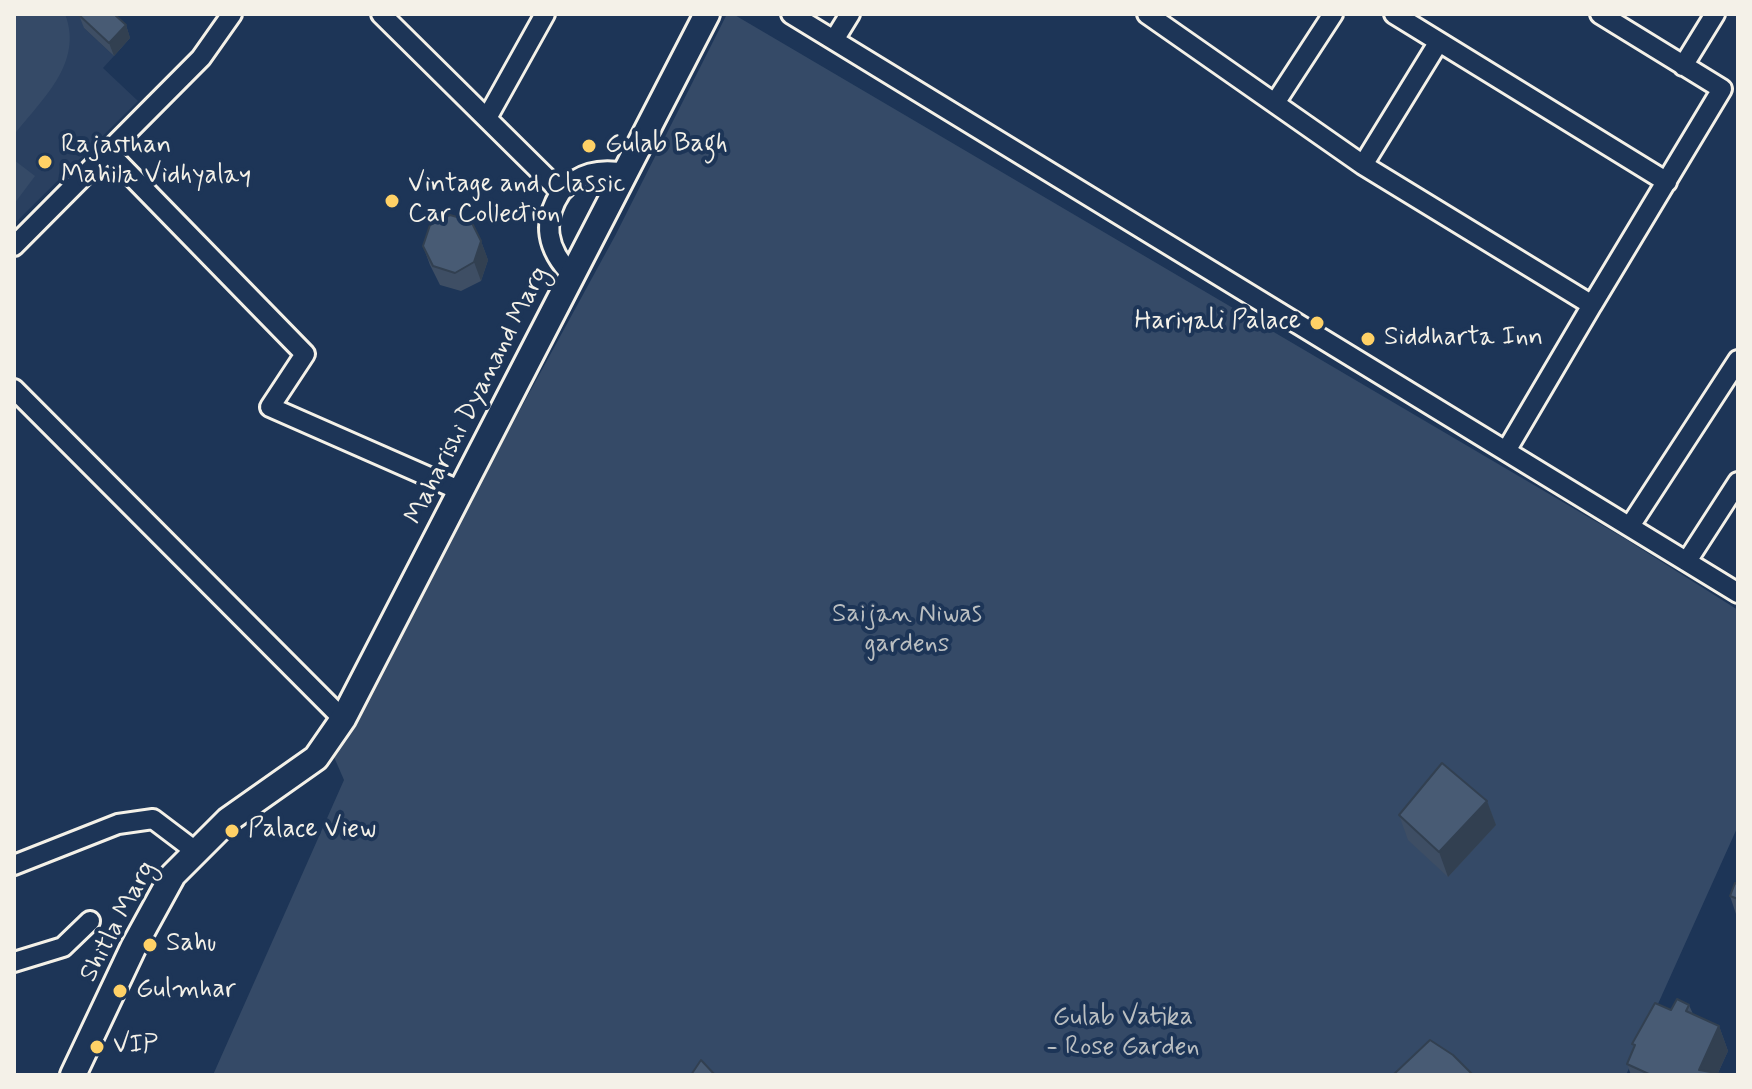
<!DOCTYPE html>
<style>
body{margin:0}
#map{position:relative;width:1752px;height:1089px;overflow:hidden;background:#1d3557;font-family:Mynerve,sans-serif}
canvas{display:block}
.frame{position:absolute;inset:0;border:16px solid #f4f1e8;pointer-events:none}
</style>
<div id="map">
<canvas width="1752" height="1089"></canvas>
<div class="frame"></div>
</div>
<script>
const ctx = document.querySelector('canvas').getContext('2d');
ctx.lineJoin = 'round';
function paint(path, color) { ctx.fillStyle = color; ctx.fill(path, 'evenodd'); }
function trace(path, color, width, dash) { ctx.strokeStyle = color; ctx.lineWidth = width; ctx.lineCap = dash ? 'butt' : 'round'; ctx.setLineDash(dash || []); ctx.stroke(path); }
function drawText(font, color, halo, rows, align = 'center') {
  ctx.font = font + ' Mynerve,sans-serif'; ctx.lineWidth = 8; ctx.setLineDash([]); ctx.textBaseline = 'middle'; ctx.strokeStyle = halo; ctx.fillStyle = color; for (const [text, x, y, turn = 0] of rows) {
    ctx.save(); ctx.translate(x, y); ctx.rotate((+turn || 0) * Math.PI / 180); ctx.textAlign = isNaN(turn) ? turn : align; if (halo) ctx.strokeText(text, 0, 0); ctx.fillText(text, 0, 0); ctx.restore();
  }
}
paint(new Path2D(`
 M 14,14 L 83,14 L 84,28 L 114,56 L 103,68 L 138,101 L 14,224 Z`), '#2a4060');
paint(new Path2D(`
 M 14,14 L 65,14 C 84,63 42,99 14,135 Z
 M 727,14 L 733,14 L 1624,538 L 1738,610 L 1738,826 L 1626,1075 L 213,1075 L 344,780 L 334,757 L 357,722 L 357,708 L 615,236 Z
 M 14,160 L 35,176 L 14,204 Z`), '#354a67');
const street = new Path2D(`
 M 381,14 L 561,192 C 541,222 547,250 572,275
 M 791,14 L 1738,593
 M 1147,14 L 1363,165
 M 1394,14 L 1667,182
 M 834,40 L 850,14
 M 1438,43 L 1363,165 L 1592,305 L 1506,451
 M 1683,66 L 1715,14
 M 1275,103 L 1333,14
 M 487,118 L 545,14
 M 108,152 L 305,354 L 270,407 L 461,491
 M 561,192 C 579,173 599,168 625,173
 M 14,246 L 201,58 L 232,14
 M 1592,305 L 1722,89 L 1600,14
 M 14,389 L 343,719
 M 1630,526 L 1738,360
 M 1687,561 L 1738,482
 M 14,865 L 118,824 L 153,819 L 194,850
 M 14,962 L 63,947 L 90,921`);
const secondary = new Path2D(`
 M 73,1075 L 134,946 L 173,875 L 228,820 L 316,758 L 343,719 L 707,14`);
trace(street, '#f4f1e8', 24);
trace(secondary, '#f4f1e8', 30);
trace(street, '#1d3557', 18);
trace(secondary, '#1d3557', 24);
paint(new Path2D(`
 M 79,15 L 126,25 L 130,38 L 114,56 L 84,28 Z
 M 481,241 L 488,260 L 481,281 L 461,291 L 440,285 L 430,265 L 423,246 Z
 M 1487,801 L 1496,825 L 1448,877 L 1408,840 L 1399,815 Z
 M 1738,884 L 1738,915 L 1736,914 L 1730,896 Z
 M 1689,1005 L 1693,1014 L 1719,1026 L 1728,1051 L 1718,1073 L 1728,1075 L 1631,1075 L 1627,1064 L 1634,1049 L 1632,1044 Z`), '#3e4e64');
paint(new Path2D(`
 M 126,25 L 130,38 L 114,56 L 109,43 Z
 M 481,241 L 488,260 L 481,281 L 474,262 Z
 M 1487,801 L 1496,825 L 1448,877 L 1439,852 Z
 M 1719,1026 L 1728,1051 L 1717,1075 L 1699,1070 Z`), '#324051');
const building = new Path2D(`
 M 80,14 L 114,14 L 126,25 L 109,43 L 79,15 Z
 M 450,215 L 471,221 L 481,241 L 474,262 L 455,273 L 433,266 L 423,246 L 430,225 Z
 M 1442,763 L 1487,801 L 1439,852 L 1399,815 Z
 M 1735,883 L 1738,884 L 1738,899 L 1730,896 Z
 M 1677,999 L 1689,1005 L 1686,1011 L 1719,1026 L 1699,1070 L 1728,1075 L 1651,1075 L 1627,1064 L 1635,1045 L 1632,1044 L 1655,1003 L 1671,1010 Z
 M 1430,1040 L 1453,1055 L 1473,1075 L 1393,1075 Z
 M 701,1060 L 715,1075 L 691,1075 Z`);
paint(building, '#485b74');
trace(building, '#324051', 2);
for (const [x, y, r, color] of [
 [589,146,8,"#ffd166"],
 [45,162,8,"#ffd166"],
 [392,201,8,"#ffd166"],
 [1317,323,8,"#ffd166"],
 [1368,339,8,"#ffd166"],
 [232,831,8,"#ffd166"],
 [150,945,8,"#ffd166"],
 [120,991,8,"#ffd166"],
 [97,1047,8,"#ffd166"]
]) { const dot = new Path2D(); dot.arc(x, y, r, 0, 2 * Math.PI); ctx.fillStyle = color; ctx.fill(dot); trace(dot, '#1d3557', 3); }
drawText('26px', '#f4f1e8', '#1d3557', [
 ["Gulab Bagh",605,146],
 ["Rajasthan",61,147],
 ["Mahila Vidhyalay",61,177],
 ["Vintage and Classic",408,186],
 ["Car Collection",408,216],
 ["Hariyali Palace",1301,323,"right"],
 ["Siddharta Inn",1384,339],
 ["Palace View",248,831],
 ["Sahu",166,945],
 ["Gulmhar",136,991],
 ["VIP",113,1047]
], 'left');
drawText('26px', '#f4f1e8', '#1d3557', [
 ["Maharishi Dyanand Marg",478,396,-63],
 ["Shitla Marg",119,922,-62]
]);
drawText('26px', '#bbbfc1', '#1d3557', [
 ["Saijan Niwas",907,616],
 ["gardens",907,646],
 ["Gulab Vatika",1123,1019],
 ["- Rose Garden",1123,1049]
]);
</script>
